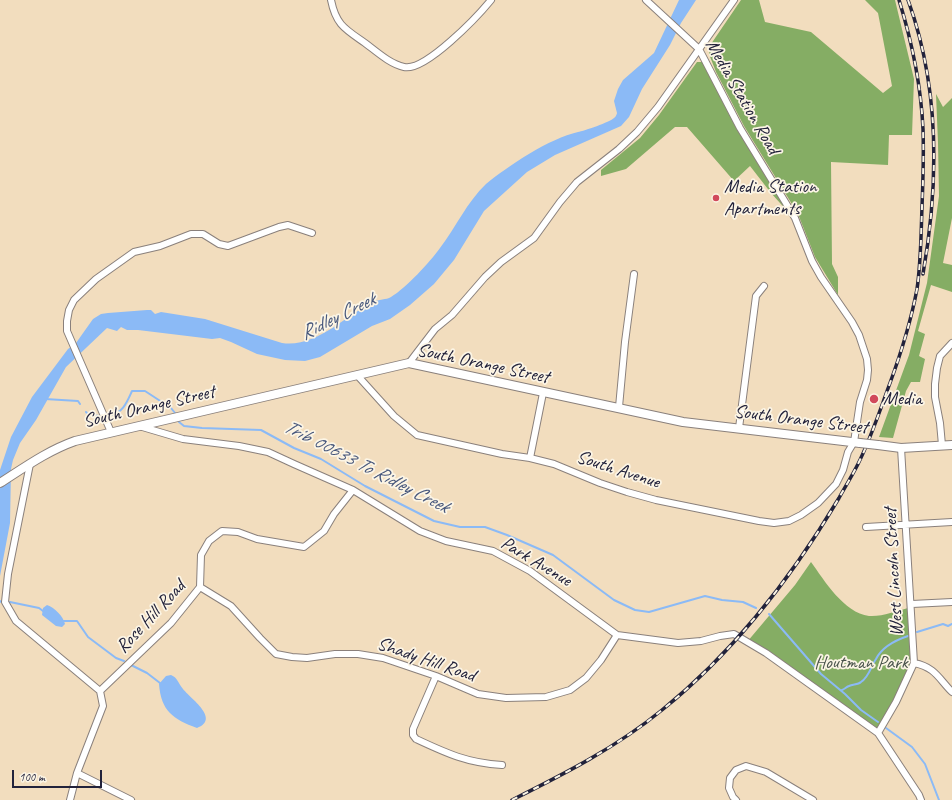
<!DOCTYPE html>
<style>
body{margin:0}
#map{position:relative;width:952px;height:800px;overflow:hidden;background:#f2ddbe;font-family:Caveat,sans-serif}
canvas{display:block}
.scale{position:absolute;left:12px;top:770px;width:90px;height:18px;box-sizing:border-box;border:2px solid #22223b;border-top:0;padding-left:5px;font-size:12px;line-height:14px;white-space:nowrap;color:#22223b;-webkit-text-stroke:3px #fcf5e5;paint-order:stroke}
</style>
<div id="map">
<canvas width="952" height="800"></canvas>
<div class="scale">100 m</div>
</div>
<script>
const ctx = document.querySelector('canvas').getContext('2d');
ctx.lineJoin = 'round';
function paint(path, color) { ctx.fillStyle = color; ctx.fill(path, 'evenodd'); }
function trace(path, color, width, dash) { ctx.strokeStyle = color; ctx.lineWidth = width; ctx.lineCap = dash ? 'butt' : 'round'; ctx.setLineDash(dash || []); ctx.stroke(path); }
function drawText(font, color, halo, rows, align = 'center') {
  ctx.font = font + ' Caveat,sans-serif'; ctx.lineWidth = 3.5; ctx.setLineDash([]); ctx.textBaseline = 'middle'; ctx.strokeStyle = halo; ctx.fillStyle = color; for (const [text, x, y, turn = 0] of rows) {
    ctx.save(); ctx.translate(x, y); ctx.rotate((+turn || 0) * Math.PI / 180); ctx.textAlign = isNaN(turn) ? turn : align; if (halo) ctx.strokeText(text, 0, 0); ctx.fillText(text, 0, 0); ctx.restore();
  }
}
paint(new Path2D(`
 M 741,0 L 759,0 L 765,22 L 811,32 L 883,93 L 892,86 L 878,13 L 865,0 L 895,0 L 914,79 L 912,135 L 889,135 L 888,165 L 831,162 L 832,264 L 838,277 L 838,295 L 815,257 L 798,214 L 744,126 L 716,72 L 709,54 L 711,44 Z
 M 697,62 L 703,62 L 724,104 L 738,129 L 789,213 L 771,193 L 750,166 L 734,181 L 687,127 L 675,127 L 626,169 L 601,176 L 601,170 L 640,138 L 659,115 Z
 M 936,94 L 943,107 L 952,98 L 952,218 L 943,263 L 952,265 L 952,292 L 931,285 L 918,331 L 925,334 L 919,356 L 925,359 L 920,382 L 911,382 L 906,391 L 893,438 L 879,437 L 909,355 L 927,283 L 939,196 L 938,143 Z
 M 811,562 C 824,580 844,613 869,616 C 882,617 896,611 908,608 L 914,663 L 878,733 L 747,642 L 795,585 Z`), '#85ad64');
paint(new Path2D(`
 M 679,0 L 696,0 L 681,23 L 670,45 L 642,89 L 629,117 L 621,126 L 555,155 L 527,172 L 484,211 L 454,260 L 434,284 L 410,305 L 390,319 L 372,326 L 320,357 L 305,361 L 285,360 L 257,354 L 231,342 L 220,338 L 212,339 L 138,330 L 127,330 L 121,327 L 117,331 L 107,328 L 66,367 L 36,420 L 20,443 L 13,460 L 11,469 L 10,523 L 0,576 L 0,470 L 11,437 L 32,397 L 68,349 L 76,343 L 93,319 L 101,314 L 108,313 L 147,310 L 151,310 L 155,314 L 161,312 L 205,319 L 282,343 C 316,348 345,316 373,302 C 379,299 386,300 391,297 C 406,288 430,262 440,248 C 456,227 467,202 486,184 C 508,166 550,138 578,132 C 584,131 610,122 614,118 C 615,118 617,114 617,113 L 614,101 L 618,89 L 623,80 L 654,53 Z
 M 47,605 C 55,608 63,616 65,624 L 62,627 L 56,626 L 42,615 L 43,608 Z
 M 171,675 C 178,678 178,683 183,689 C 190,698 221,719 197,728 C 173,719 161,711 159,684 L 166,676 Z`), '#8bbaf6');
trace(new Path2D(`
 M 45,399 L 78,401 L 80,404
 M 86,412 L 89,415 L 100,416
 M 110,415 C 123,413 127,402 132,391 L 145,391 L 171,408 L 175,413
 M 179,422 L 184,426 L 202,428 L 261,430 L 294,448 L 321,459 L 365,486 L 434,521 L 460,527 L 485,527 L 507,535 L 553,555 L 614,600 L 635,610 L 649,612 L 705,596 L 722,600 L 743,602 L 756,608
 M 0,601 L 0,602
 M 10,602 L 39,608 L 43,611
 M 769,614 L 821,674 L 845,694 L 861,710 L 878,722
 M 63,621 L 77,621 L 88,637 L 116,658 L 124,661
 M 917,632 L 943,624 L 948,626 L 952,624
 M 131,665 L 147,673 L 160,683
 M 842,690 C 845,689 846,687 849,686 C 853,684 858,685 861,682 C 869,677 871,666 876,659 C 882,647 896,640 908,636
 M 886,728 L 912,747 L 925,764 L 939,800`), '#8bbaf6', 2);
const minor = new Path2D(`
 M 331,0 C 336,25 345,29 365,43 C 377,52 390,64 404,67 C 425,72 478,16 491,0
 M 409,363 L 435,329 L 452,315 L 485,277 L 501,262 L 534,238 L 560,202 L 577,182 L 619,149 L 637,132 L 658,107 L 734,0
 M 357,375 L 394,416 L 417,435 L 502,454 L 530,458 L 554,464 L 600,483 L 627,492 L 656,500 L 759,521 L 774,523 L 789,521 L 801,515 L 818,503 L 836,484 L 843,470 L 848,452 L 854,442 L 860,402 L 867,380 L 868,370 L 867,359 L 859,335 L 852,322 L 821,277 L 812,261 L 795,218 L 740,128 L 699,49 L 646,0
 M 619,407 L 625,342 L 634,274
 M 139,426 L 183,439 L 239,446 L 268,452 L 294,464 L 353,490 L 420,531 L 446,541 L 493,551 L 530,571 L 617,635 L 678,643 L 701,641 L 720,636 L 734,634 L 766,653 L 878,733 L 919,795 L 921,800
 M 739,428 L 756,296 L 764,286
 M 111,432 L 67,331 L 67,321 L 69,310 L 74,300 L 96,279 L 134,252 L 160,246 L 191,234 L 203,234 L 219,244 L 228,246 L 279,227 L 288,225 L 312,233
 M 942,445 L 940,423 L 935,397 L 935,384 L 937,368 L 940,356 L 952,343
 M 530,458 L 543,393
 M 30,464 L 8,574 L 5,602 L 16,621 L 100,691 L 103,706 L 77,773 L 70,800
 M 866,527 L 952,522
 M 200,587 L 231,606 L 260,638 L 276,654 L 292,657 L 307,658 L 335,654 L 358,654 L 383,658 L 436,676 L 478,694 L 506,698 L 546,697 L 570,690 L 586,678 L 601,660 L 617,635
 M 912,604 L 952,602
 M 914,663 C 935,667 939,679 952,692
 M 436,676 L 413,729 L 413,735 L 416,739 C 446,753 467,763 502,765
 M 100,691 L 171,623 L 200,587 L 201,555 L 209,541 L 222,531 L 238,532 L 257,539 L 304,547 L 324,531 L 334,514 L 353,490
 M 878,733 L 896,702 L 914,663 L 901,448
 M 77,773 L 131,800
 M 736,800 L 733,797 L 729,788 L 730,778 L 736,770 L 746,766 L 766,772 L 813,800`);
const major = new Path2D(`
 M 878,445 L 901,448 L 952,445
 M 0,483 C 25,467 47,451 75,441 L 409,363 L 683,422 L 860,443`);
trace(minor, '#8a807c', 8);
trace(major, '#8a807c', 10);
trace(minor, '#fff', 6);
trace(major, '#fff', 8);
const rail = new Path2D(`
 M 908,0 C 940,88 939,183 923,274
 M 512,800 C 564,774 617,747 662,710 C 734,652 792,577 839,498 C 845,487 852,476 858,464 C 871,438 880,410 890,383 C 901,353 911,321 917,289 C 921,262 921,234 922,207 C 923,181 924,155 923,129 C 921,85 912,42 899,0`);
trace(rail, '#22223b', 3.5);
trace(rail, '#fcf5e5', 2, [6]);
const majorBridge = new Path2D(`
 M 860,443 L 878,445`);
trace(majorBridge, '#8a807c', 10, []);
trace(majorBridge, '#fff', 8);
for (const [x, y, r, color] of [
 [716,198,4,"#d1495b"],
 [874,399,5,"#d1495b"]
]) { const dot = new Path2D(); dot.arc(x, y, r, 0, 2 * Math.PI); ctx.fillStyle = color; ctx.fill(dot); trace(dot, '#fcf5e5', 1.5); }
drawText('19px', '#22223b', '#fcf5e5', [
 ["Media Station Road",742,97,60],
 ["South Orange Street",483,364,12],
 ["South Orange Street",149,407,-13],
 ["South Orange Street",801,420,7],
 ["South Avenue",618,470,18],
 ["Park Avenue",536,562,31],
 ["West Lincoln Street",894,572,-93],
 ["Rose Hill Road",151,617,-47],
 ["Shady Hill Road",426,660,19]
]);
drawText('19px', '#22223b', '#fcf5e5', [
 ["Media Station",724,187],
 ["Apartments",724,209],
 ["Media",883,399]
], 'left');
drawText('19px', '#4a544c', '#fcf5e5', [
 ["Houtman Park",861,663]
]);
drawText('italic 20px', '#47577c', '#fcf5e5', [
 ["Ridley Creek",338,317,-27],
 ["Trib 00633 To Ridley Creek",366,467,27]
]);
</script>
